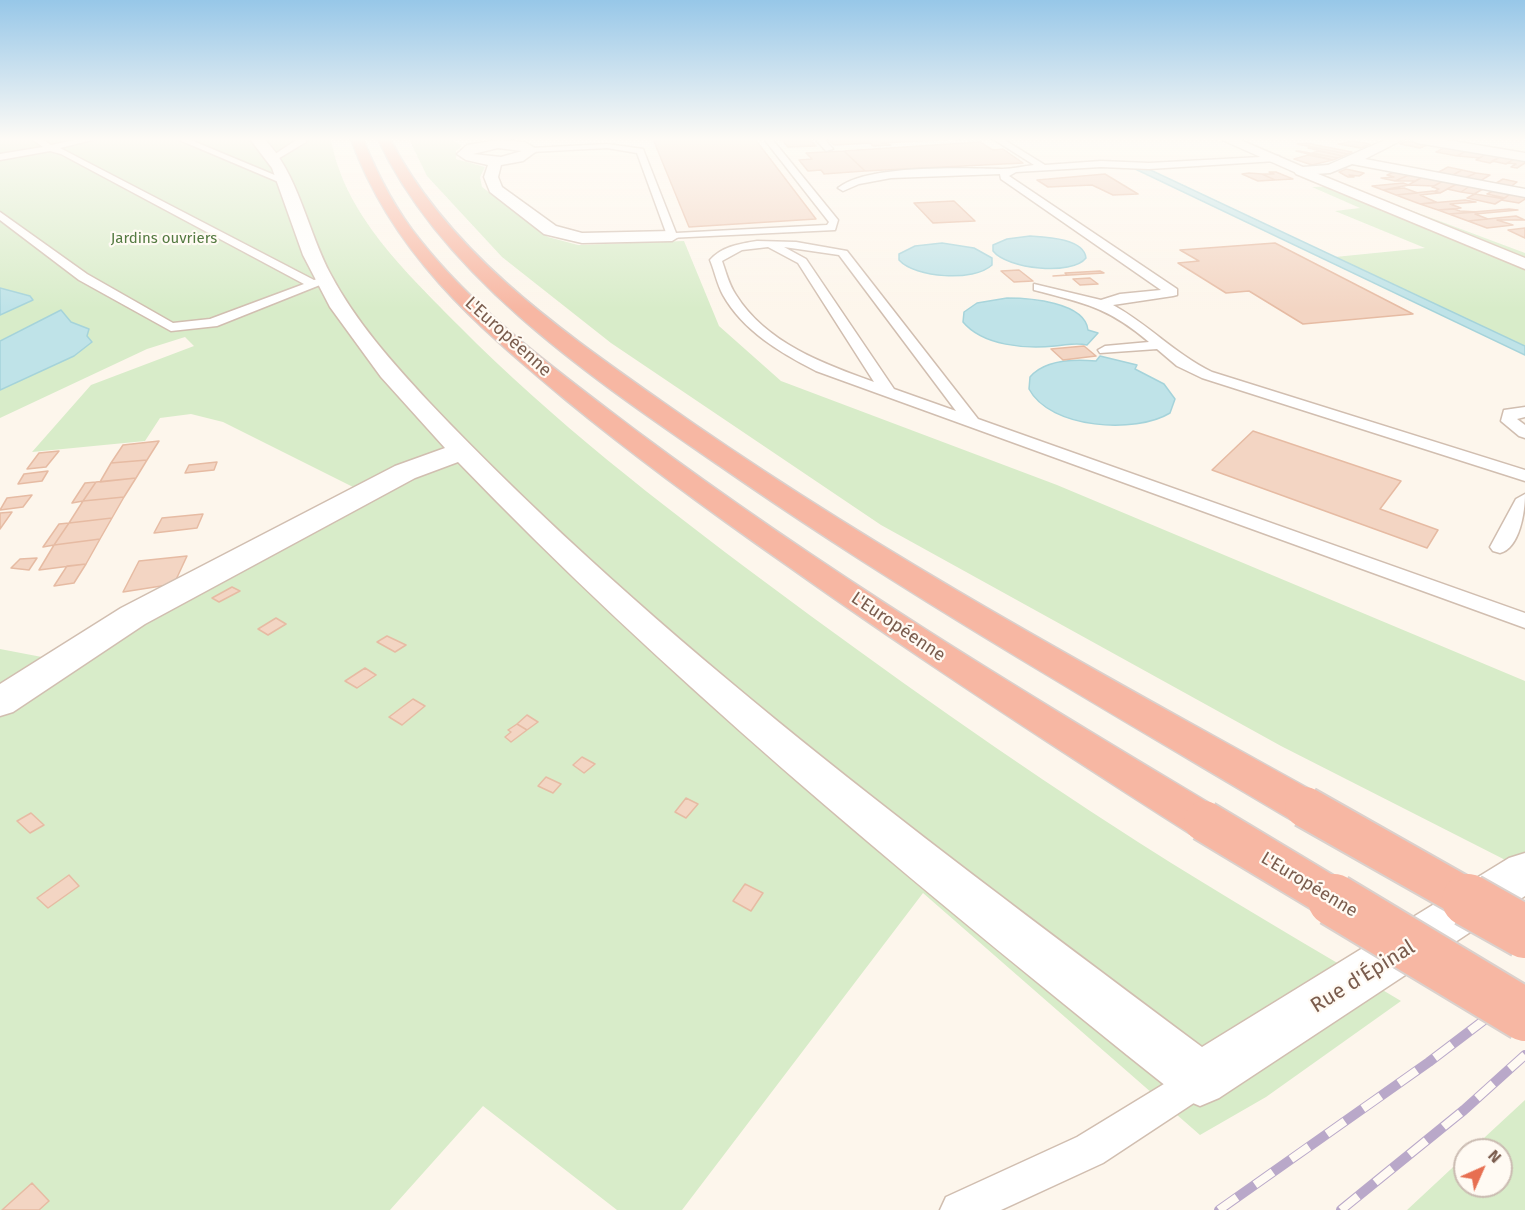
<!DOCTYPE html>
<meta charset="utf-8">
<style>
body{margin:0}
#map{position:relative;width:1525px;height:1210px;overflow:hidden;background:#fdf6ec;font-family:"Fira Sans",sans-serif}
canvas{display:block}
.north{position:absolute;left:1453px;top:1138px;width:60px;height:60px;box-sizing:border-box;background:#fffaf3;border:2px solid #cabbb1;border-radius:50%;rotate:45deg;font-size:16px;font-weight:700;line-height:24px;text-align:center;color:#7a5c4d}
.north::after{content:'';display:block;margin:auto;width:21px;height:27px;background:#e76f51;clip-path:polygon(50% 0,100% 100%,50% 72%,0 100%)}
</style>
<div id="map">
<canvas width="1525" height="1210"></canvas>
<div class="north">N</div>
</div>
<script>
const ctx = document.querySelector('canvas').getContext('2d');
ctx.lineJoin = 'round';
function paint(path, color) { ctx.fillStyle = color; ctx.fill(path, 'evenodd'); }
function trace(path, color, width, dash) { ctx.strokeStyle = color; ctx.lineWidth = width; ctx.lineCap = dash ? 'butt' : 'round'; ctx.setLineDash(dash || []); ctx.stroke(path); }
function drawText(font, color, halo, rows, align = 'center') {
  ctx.font = font + ' "Fira Sans",sans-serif'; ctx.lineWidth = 4.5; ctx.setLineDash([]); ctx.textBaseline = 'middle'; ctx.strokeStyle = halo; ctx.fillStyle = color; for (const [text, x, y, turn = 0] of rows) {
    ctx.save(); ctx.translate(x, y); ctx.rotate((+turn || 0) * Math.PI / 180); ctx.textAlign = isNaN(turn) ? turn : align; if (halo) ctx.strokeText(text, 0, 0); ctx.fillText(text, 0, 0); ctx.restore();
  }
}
paint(new Path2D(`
 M 0,139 L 331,139 C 344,215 407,273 459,326 C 553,421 658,502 765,582 C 886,672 1010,760 1138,842 C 1224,897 1313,948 1401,1001 L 1266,1097 L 1200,1135 L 923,893 L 682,1210 L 617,1210 L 483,1106 L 390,1210 L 0,1210 L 0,649 L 47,658 L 355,488 L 223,422 L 191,414 L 160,418 L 145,441 L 32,452 L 91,385 L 194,346 L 185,337 L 147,349 L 0,418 Z
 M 409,139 L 452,139 L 462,146 L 456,151 L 456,159 L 485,167 L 480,177 L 482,187 L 548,237 L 578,245 L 684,241 L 719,326 L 781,381 L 1057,485 L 1525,681 L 1525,870 L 1281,746 L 881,525 L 611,343 L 502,257 L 427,176 Z
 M 1346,186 L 1525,253 L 1525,346 L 1335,257 L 1425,248 L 1335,211 L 1360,208 L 1312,187 Z
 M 1525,1100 L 1525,1210 L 1407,1210 L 1465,1156 L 1465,1186 L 1501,1186 L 1501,1150 L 1471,1150 Z`), '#d8ecc9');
const water = new Path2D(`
 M 1142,166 L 1525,346 L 1525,355 L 1131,167 Z
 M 1030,236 C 1045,237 1084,238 1086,258 C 1072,276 1007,269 993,251 L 993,245 L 1007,239 Z
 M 942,243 L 974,248 L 992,258 L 992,265 C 974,282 915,278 899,260 L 899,254 L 915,246 Z
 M 0,288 L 30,296 L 33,300 L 0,315 Z
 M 1007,298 C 1029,298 1085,302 1088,330 L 1098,333 L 1087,345 C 1075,342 1068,345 1055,346 C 1026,349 983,346 963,322 L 964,312 L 977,303 Z
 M 61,310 L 71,322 L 89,329 L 87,336 L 92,342 L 74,356 L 0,390 L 0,341 Z
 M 1100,356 L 1137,365 L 1135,369 L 1164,384 L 1175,399 L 1170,413 C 1136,434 1050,429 1029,389 L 1030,377 C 1045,359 1074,359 1096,361 Z`);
paint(water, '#bfe3e8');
trace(water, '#a5d3da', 1.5);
const building = new Path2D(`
 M 653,139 L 755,139 L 816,219 L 689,227 Z
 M 781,139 L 809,139 L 816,146 L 788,147 Z
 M 828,139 L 959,139 L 881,143 L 891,145 L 873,146 L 870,143 L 834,145 Z
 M 1353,141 L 1370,144 L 1361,148 L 1338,144 Z
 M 1407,141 L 1427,145 L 1420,148 L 1400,144 Z
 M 980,142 L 993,150 L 1003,149 L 1023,163 L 865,171 L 844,151 Z
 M 1307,143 L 1316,145 L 1352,152 L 1348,154 L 1297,144 Z
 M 1310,147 L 1316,148 L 1348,154 L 1343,156 L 1308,148 Z
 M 1446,147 L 1466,151 L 1457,156 L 1436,152 Z
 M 844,151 L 865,171 L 824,174 L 821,170 L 808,171 L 799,160 L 812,159 L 806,153 Z
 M 1296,151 L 1299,151 L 1338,158 L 1333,160 Z
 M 1318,151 L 1343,156 L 1338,158 L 1312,153 Z
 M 1466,151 L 1486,154 L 1480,158 L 1457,156 Z
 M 1486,154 L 1500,157 L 1490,163 L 1476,160 Z
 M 1308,155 L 1333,160 L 1312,165 L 1294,159 Z
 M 1500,157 L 1514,159 L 1506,164 L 1492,161 Z
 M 1514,159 L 1525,161 L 1525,163 L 1517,168 L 1511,167 L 1516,164 L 1508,163 Z
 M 1448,167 L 1462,170 L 1451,176 L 1437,173 Z
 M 1346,169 L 1364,173 L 1359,176 L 1349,175 L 1354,177 L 1348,177 L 1339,172 Z
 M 1462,170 L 1476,173 L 1465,178 L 1451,176 Z
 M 1269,172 L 1276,172 L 1293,179 L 1275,180 L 1262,174 L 1274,174 Z
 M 1394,172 L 1409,175 L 1395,181 L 1381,178 L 1394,177 L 1387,175 Z
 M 1249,173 L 1262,174 L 1275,180 L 1258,181 L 1242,174 Z
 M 1476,173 L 1490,175 L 1480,181 L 1465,178 Z
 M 1105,174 L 1138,194 L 1113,195 L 1092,185 L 1048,187 L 1037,180 Z
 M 1409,175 L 1423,177 L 1415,181 L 1395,181 Z
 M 1423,177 L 1443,181 L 1434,186 L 1408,185 Z
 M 1503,179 L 1517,182 L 1509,188 L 1493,185 Z
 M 1443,181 L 1457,184 L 1440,193 L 1435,191 L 1439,189 L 1432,187 Z
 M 1403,183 L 1409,185 L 1383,190 L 1372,186 Z
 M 1457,184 L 1470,186 L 1461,192 L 1447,189 Z
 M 1470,186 L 1483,189 L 1474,194 L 1461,192 Z
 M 1404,188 L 1418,193 L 1396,195 L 1383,190 Z
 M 1433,191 L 1439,193 L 1420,195 L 1436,202 L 1420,204 L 1396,195 Z
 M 1493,191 L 1510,194 L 1505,198 L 1487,194 Z
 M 1475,194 L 1499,198 L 1503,199 L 1495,204 L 1467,198 Z
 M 1510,194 L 1525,197 L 1525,199 L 1519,203 L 1501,200 Z
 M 1465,200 L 1476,202 L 1450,204 L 1461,208 L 1438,210 L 1420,204 Z
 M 954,201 L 975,221 L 933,223 L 914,203 Z
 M 1454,209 L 1460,211 L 1478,212 L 1449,214 L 1438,210 Z
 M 1509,209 L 1518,210 L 1475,214 L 1488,219 L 1468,221 L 1449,214 Z
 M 1516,216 L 1525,220 L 1497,220 L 1513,225 L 1487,228 L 1468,221 Z
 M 1525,228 L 1525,238 L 1508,230 Z
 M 1275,243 L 1413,314 L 1303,324 L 1249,291 L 1226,293 L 1178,263 L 1199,261 L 1180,250 Z
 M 1019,270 L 1033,281 L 1014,282 L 1001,271 Z
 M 1100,271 L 1104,273 L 1053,276 L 1067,275 L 1065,273 Z
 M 1090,278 L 1098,284 L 1080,285 L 1073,279 Z
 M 1084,346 L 1096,356 L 1063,360 L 1051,349 Z
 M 1253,431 L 1401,481 L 1380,509 L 1438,530 L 1427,548 L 1212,470 Z
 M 159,441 L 147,460 L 111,463 L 123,445 Z
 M 59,451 L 46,467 L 27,469 L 39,453 Z
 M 147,460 L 136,478 L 100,482 L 111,463 Z
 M 217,462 L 214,470 L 185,473 L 189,465 Z
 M 48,471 L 42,481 L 18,484 L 24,474 Z
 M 136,478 L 124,497 L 83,501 L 96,482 Z
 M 96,482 L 83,501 L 72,503 L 85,483 Z
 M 32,495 L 23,507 L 0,510 L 7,498 Z
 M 124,497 L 112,518 L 69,523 L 83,501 Z
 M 12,512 L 0,529 L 0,513 Z
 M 203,514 L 197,528 L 154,533 L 162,518 Z
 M 112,518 L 100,539 L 54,545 L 69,523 Z
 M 69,523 L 54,545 L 43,547 L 59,524 Z
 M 100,539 L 86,564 L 39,570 L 54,545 Z
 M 187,556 L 174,584 L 123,592 L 139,561 Z
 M 37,558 L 29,570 L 11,568 L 20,559 Z
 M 86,564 L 74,583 L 54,586 L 67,566 Z
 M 232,587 L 240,591 L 219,602 L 212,598 Z
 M 276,618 L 286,624 L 268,635 L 258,629 Z
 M 387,636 L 406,645 L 395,652 L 377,642 Z
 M 365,668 L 376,675 L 357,688 L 345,681 Z
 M 413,699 L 425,706 L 402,725 L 389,717 Z
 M 527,715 L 538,722 L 527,730 L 517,724 Z
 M 517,724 L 527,730 L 511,742 L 505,737 L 511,732 L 508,730 Z
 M 582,757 L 595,764 L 584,773 L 573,765 Z
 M 546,777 L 561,784 L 553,793 L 538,786 Z
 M 686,798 L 698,804 L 686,818 L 675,812 Z
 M 31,813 L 44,825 L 30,833 L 17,821 Z
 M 69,875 L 79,886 L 48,908 L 37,898 Z
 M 745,884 L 763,893 L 751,911 L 733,901 Z
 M 32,1183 L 49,1201 L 39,1210 L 2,1210 Z`);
paint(building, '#f3d5c3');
trace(building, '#e6bba3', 1.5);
const lane = new Path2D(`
 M 32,139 L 42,139 L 51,145 L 80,139 L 96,139 L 60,148 L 314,280 L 324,277 L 330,281 L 217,326 L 171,331 L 79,280 L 0,220 L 0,212 L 87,274 L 173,323 L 210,319 L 304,284 L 61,154 L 50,151 L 0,160 L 0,154 L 43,147 Z
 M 177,139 L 188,139 L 289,181 L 281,183 Z
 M 298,139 L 306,139 L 306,142 L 276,160 L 269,158 Z
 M 764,139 L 772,139 L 838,220 L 835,230 L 668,238 L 637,153 L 607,148 L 531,152 L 527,150 L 531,148 L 607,144 L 643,149 L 676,233 L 827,225 L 829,222 Z
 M 815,139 L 824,139 L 833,149 L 826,151 Z
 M 993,139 L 1003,139 L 1045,165 L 1101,161 L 1149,163 L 1279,156 L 1276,161 L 1149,169 L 1101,167 L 1016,172 L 1009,176 L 1177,289 L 1177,295 L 1173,296 L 1113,305 C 1148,324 1175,354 1212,372 L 1525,470 L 1525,481 L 1202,378 L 1177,366 L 1157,349 L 1100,353 L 1098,350 L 1105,346 L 1149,342 C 1108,307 1084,303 1034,290 L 1034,284 L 1101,300 L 1120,294 L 1161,290 L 1001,179 L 1000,174 L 891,178 L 859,184 L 843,191 L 838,188 C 866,164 965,168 1002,169 C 1012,169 1024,166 1034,165 Z
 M 757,241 L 796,242 L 847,251 L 978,419 L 1525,613 L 1525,628 L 816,371 C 781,353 743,331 723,295 C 717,284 715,272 710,260 C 723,246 739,244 757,241 ZM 768,247 L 798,263 L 874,382 C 824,364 766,343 736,295 C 729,285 726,272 722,261 L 742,250 ZM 784,247 L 839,255 L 956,411 L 894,389 L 806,259 Z
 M 1525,407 L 1525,417 L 1517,419 L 1525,425 L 1525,438 L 1519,436 L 1501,421 L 1504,410 Z
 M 1525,494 C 1525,511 1520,548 1500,553 L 1493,551 L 1490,547 L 1516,499 Z
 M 1200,1062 L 1212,1067 L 1217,1079 L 1212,1091 L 1103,1163 L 1001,1210 L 940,1210 L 946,1197 L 1077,1137 Z`);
const street = new Path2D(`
 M 250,139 L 264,139 C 298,172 308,233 331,275 C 356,322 392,362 428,401 C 658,644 935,847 1202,1047 L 1509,858 L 1525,853 L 1525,896 L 1219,1098 L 1200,1106 L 1181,1098 L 1127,1055 C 895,868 664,676 458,462 L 415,478 L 145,624 L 13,712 L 0,716 L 0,684 L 121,608 L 395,466 L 445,448 L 381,377 L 330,307 L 303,255 L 272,168 Z
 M 1220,139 L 1238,139 L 1303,167 L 1328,165 L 1387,139 L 1404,139 L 1365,159 L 1525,189 L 1525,197 L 1352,164 L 1330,173 L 1301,175 Z
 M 1411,139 L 1441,139 L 1525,153 L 1525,161 L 1417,143 Z
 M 498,140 L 525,142 L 538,150 L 523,161 L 501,165 L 498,177 L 502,187 L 556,226 L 582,233 L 672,231 L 680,236 L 672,241 L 582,243 L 544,234 L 490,192 L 484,177 L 488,165 L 466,160 L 457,154 L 467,145 ZM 498,148 L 522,151 L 501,157 L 473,154 Z`);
const secondary = new Path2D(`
 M 1301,167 L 1525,258 L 1525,269 L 1296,174 L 1294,171 Z`);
const highway = new Path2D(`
 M 351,139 L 363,139 C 378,176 395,209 420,240 C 480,316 563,375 639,433 C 824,571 1021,691 1219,809 L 1225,821 L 1219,833 L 1204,839 L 1189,833 C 1054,747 919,659 788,566 C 712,513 638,459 566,400 C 476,325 392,253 351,139 Z
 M 378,139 L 390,139 C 449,253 559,329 661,401 C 870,549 1096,671 1320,795 L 1326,807 L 1320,819 L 1305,824 L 1290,819 C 1098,705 904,594 720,466 C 597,381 443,279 378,139 Z`);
trace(lane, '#d1beb0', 3);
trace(street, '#d1beb0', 3);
trace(secondary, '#d6c0b0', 3);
trace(highway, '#dad1cd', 3);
paint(lane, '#fff');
paint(street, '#fff');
paint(secondary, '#fff');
paint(highway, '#f7b7a3');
const rail = new Path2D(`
 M 1219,1210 L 1429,1062 L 1525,989
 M 1341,1210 L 1464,1110 L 1525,1055`);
trace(rail, '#b9a8c9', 10);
trace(rail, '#fffaf3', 8, [22]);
const highwayBridgeFar1 = new Path2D(`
 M 1305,807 L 1471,901
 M 1204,821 L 1337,901`);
const highwayBridge = new Path2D(`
 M 1334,900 L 1525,1015
 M 1468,900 L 1525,932`);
trace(highwayBridgeFar1, '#dad1cd', 44, []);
trace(highwayBridge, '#dad1cd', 56, []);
trace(highwayBridgeFar1, '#f7b7a3', 40);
trace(highwayBridge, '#f7b7a3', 52);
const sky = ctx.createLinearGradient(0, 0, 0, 309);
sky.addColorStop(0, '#97c7e8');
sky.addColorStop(0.45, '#fefbf6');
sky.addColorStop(1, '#fefbf600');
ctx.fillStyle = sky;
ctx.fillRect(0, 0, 1525, 309);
drawText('15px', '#537a41', '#fffaf3', [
 ["Jardins ouvriers",164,239]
]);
drawText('18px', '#7a5c4d', '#fffaf3', [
 ["L'Européenne",508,337,42],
 ["L'Européenne",898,627,34],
 ["L'Européenne",1309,885,31]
]);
drawText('21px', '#7a5c4d', '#fffaf3', [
 ["Rue d'Épinal",1363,977,-32]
]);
</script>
